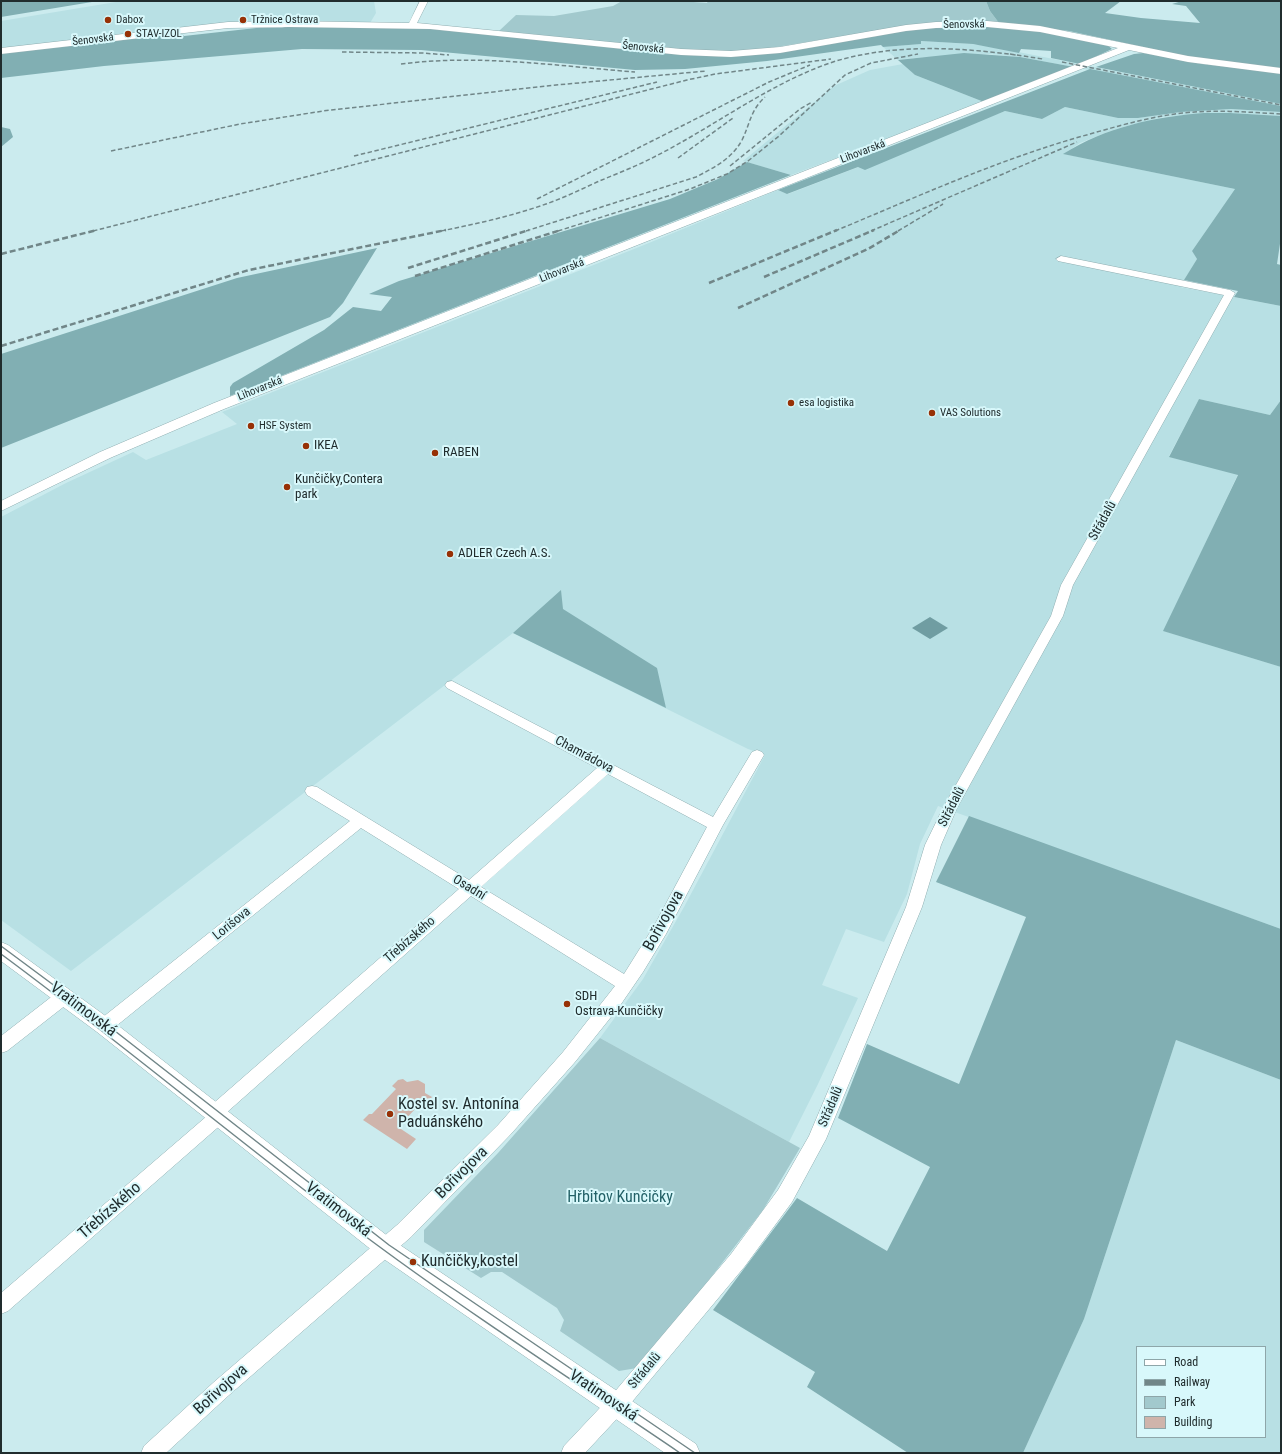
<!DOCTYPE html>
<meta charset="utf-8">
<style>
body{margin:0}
#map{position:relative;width:1282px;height:1454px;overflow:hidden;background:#cbebee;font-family:"Roboto Condensed",sans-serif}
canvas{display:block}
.frame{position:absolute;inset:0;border:2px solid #202c2d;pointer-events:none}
.legend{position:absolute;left:1136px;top:1346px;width:130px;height:92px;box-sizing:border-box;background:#d8f8fb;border:1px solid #8ea6a9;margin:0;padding:5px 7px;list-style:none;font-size:12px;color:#202c2d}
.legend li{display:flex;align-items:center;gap:8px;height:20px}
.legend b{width:20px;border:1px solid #8ea6a9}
</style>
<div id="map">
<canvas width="1282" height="1454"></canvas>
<div class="frame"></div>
<ul class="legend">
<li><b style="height:5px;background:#fff"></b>Road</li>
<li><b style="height:5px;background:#718688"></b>Railway</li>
<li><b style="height:11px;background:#a2c9cd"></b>Park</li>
<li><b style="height:11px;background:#cfb4ab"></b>Building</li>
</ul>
</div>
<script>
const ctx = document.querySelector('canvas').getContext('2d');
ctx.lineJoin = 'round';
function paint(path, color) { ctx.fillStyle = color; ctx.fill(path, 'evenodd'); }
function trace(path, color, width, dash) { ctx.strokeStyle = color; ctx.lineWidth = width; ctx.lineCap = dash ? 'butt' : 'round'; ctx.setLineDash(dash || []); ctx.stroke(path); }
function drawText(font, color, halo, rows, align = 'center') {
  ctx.font = font + ' "Roboto Condensed",sans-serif'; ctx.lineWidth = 4; ctx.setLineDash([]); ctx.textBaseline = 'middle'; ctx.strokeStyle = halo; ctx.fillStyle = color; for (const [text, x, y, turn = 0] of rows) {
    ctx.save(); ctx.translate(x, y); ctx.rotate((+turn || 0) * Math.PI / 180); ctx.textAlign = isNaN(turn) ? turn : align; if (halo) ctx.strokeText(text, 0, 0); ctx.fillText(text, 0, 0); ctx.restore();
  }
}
paint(new Path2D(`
 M 122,1 L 374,1 L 376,13 L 370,23 L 268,22 L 1,49 L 1,21 Z
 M 921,41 L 973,44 L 993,47 L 1281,104 L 1281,106 L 1020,57 L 989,54 L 914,58 L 898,60 L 883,47 L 921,44 Z
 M 903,64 L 915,75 L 984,102 L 791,175 L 743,161 L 834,86 L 870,70 Z
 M 1065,107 L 1118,118 L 1138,118 L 1181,112 L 1231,109 L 1281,112 L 1281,116 L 1230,113 L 1163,117 L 1123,127 L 1105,133 L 1080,143 L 1064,154 L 1235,189 L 1192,251 L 1197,259 L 1180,287 L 1281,306 L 1281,400 L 1270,415 L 1199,399 L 1169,456 L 1238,474 L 1164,631 L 1281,667 L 1281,929 L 938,806 L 920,844 L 907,894 L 884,942 L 846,929 L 822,985 L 858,998 L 818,1084 L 789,1142 L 600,1038 L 643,979 L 684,907 L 765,755 L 748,749 L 513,633 L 71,971 L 1,920 L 1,517 L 66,483 L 133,452 L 146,460 L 237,424 L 222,412 L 639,247 L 778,190 L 788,194 L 1005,111 L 1042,119 Z
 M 1176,1040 L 1281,1080 L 1281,1453 L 1023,1453 L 1084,1319 ZM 1137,1347 L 1265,1347 L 1265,1437 L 1137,1437 Z`), '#b8e0e4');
paint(new Path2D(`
 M 622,1 L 680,1 L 707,3 L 708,1 L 986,1 L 990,11 L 999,23 L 897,27 L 758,50 L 720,53 L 499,31 L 516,15 L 554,16 L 613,6 Z
 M 600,1038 L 800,1148 L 763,1210 L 695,1298 L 637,1368 L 619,1371 L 560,1331 L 564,1320 L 557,1308 L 502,1272 L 491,1272 L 481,1278 L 424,1242 L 424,1230 L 498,1153 Z`), '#a2c9cd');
paint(new Path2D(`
 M 1,1 L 98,1 L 1,17 Z
 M 986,1 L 1121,1 L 1105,13 L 1141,18 L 1200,23 L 1186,6 L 1172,4 L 1182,1 L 1281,1 L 1281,69 L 1199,59 L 1069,31 L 999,23 L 990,11 Z
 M 287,26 L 410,27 L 464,31 L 730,56 L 909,29 L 954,26 L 998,26 L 1033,29 L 1105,43 L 1112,49 L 1080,64 L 1051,58 L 1051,51 L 1021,49 L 1019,53 L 973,44 L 921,41 L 921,44 L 883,47 L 881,45 L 767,61 L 685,69 L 635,70 L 421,50 L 302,49 L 104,66 L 1,78 L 1,53 L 181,33 L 184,36 L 256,28 L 282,28 Z
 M 964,53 L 1020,57 L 1074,67 L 984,102 L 915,75 L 898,60 Z
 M 1143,53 L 1202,64 L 1281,73 L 1281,104 L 1096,67 L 1134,54 Z
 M 1090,69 L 1281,106 L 1281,112 L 1231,109 L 1181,112 L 1138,118 L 1118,118 L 1065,107 L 1042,119 L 1005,111 L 865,170 L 858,167 L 787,194 L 778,190 Z
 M 1204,113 L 1230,113 L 1281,116 L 1281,237 L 1277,264 L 1281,265 L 1281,306 L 1234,297 L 1238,291 L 1184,280 L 1197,259 L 1192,251 L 1235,189 L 1063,154 C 1106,127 1154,117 1204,113 Z
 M 1,127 L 10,129 L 13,137 L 1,147 Z
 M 747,162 L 791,175 L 230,396 L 230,387 L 233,383 L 324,330 L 353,307 L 381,311 L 392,297 L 369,294 L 399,281 L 670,199 L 718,179 Z
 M 377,248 L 343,303 L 330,317 L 1,448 L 1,354 L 237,278 Z
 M 1199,399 L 1270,415 L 1281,400 L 1281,667 L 1163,631 L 1238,475 L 1169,457 Z
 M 561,590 L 563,609 L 657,668 L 666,708 L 513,633 Z
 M 969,816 L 1281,929 L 1281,1080 L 1176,1040 L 1084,1319 L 1023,1453 L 908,1453 L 807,1387 L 815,1372 L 713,1310 L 797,1198 L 887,1251 L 930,1167 L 838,1118 L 867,1044 L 959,1084 L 1026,917 L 936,882 Z`), '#81afb3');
paint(new Path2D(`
 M 930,617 L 948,628 L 930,639 L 912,628 Z`), '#709da2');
paint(new Path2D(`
 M 403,1079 L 407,1082 L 418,1080 L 425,1084 L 425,1093 L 432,1097 L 426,1104 L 419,1105 L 398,1127 L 416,1139 L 407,1149 L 363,1120 L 369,1114 L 372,1114 L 396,1089 L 392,1086 L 398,1080 Z`), '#cfb4ab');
const minor = new Path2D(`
 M 1061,256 L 1230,290 L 1235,293 L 1073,585 L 1063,616 L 957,808 L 941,845 L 922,907 L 826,1139 L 792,1202 L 745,1266 L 626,1409 L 585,1453 L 561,1453 L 564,1446 L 612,1395 L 731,1254 L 778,1190 L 809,1136 L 906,907 L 925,845 L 943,808 L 1051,616 L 1061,585 L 1224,295 L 1058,261 L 1056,259 Z
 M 452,681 L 713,817 L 752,752 L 757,750 L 762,752 L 764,755 L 723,825 L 666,934 L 643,972 L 619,1007 L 575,1062 L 510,1135 L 411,1237 L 228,1396 L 166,1453 L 141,1453 L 144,1446 L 214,1382 L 397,1225 L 498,1125 L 563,1052 L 615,986 L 471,896 L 225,1114 L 227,1117 L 224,1122 L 8,1311 L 1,1314 L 1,1293 L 207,1116 L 205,1113 L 208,1108 L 459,889 L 361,828 L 110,1031 L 104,1033 L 98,1031 L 96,1026 L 98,1021 L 350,821 L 307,795 L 305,791 L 307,787 L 312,786 L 317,787 L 469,880 L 597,768 L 447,688 L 445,685 L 447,682 ZM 608,774 L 707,827 L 654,926 L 624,974 L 481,887 Z
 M 65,989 L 71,991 L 73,996 L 71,1001 L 7,1051 L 1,1053 L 1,1036 L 59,991 Z`);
const tertiary = new Path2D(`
 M 420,1 L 428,1 L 417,23 L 681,49 L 731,51 L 780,47 L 906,25 L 936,22 L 987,21 L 1040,26 L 1188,56 L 1281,68 L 1281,74 L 1188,62 L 1129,50 L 224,409 L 110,458 L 1,511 L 1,501 L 100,452 L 214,403 L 1118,48 L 1040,32 L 987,27 L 936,28 L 906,31 L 780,53 L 731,57 L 681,55 L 430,29 L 289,27 L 228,28 L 1,54 L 1,48 L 228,22 L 289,21 L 409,23 Z
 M 1,942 L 8,945 L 111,1020 L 394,1241 L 696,1444 L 700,1453 L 665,1453 L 378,1255 L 97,1032 L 1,961 Z`);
trace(minor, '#90aeb1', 1);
trace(tertiary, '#90aeb1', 1);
paint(minor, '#fff');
paint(tertiary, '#fff');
trace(new Path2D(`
 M 1,946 L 106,1024 L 389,1245 L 695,1453
 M 1,954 C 127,1047 247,1149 373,1242 C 473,1316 577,1383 680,1453`), '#718688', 1.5);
trace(new Path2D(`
 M 342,52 L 422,53 L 449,55
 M 1010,54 L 1043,59
 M 1062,62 L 1281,105
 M 401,64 C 479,54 557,66 635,72
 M 111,151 L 240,124 L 323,111 L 546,86 L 706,71
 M 354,156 L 657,82
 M 678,158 L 733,118
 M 730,166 L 800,109 L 812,102
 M 537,199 L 769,82 L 810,65
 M 93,231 L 687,80 L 715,74 L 831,59
 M 441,231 C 476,224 512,216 546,204 C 563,198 580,190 597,182 C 616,174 637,166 656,156 C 715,126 773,81 836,61 C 894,44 956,47 1016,55
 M 526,231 L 696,177 C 713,168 732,159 742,140 C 750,124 750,111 765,97
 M 558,231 L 690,189 L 727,174 L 748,161 L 779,136 L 845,75 L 871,63 L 918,54
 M 835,231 C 919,196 1002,158 1090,134 C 1118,126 1146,118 1175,114 C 1210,109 1246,112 1281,114
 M 871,231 L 1077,142
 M 898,231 L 943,204`), '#718688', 1.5, [4.5, 2.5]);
trace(new Path2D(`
 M 1,254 L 97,230
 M 408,268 L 529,230
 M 415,276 L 561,230
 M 764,277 L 874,230
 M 709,283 L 837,230
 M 738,308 L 868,249 L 900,230
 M 1,346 L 249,270 L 446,230`), '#718688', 2.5, [6, 3]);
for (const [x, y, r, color] of [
 [108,20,4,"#973106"],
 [243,20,4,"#973106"],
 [128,34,4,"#973106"],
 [791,403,4,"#973106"],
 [932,413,4,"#973106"],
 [251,426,4,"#973106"],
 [306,446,4,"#973106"],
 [435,453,4,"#973106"],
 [287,487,4,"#973106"],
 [450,554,4,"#973106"],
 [567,1004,4,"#973106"],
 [390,1114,4,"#973106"],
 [413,1262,4,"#973106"]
]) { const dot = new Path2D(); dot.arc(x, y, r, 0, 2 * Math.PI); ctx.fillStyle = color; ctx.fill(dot); trace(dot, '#d8f8fb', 1.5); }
drawText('11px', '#202c2d', '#d8f8fb', [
 ["Dabox",116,20],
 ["Tržnice Ostrava",251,20],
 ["STAV-IZOL",136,34],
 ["esa logistika",799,403],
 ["VAS Solutions",940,413],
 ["HSF System",259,426]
], 'left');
drawText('11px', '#202c2d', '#d8f8fb', [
 ["Šenovská",964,25,-1],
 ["Šenovská",93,40,-7],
 ["Šenovská",643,48,6],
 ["Lihovarská",863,152,-21],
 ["Lihovarská",562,271,-22],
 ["Lihovarská",260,389,-22]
]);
drawText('13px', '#202c2d', '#d8f8fb', [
 ["IKEA",314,446],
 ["RABEN",443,453],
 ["Kunčičky,Contera",295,480],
 ["park",295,495],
 ["ADLER Czech A.S.",458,554],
 ["SDH",575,997],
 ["Ostrava-Kunčičky",575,1012]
], 'left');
drawText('13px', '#202c2d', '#d8f8fb', [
 ["Střádalů",1103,521,-61],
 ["Chamrádova",584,755,28],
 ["Střádalů",952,807,-63],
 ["Osadní",469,888,31],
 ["Lorišova",232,924,-39],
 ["Třebízského",410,940,-41],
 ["Střádalů",831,1107,-67],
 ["Střádalů",645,1371,-50]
]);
drawText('16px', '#202c2d', '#d8f8fb', [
 ["Bořivojova",664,921,-61],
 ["Vratimovská",83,1010,37],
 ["Bořivojova",462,1173,-45],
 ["Vratimovská",338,1210,38],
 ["Třebízského",110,1211,-41],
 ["Bořivojova",221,1390,-42],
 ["Vratimovská",603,1396,34]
]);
drawText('16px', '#202c2d', '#d8f8fb', [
 ["Kostel sv. Antonína",398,1105],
 ["Paduánského",398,1123],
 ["Kunčičky,kostel",421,1262]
], 'left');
drawText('16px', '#236167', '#d8f8fb', [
 ["Hřbitov Kunčičky",620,1198]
]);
</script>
